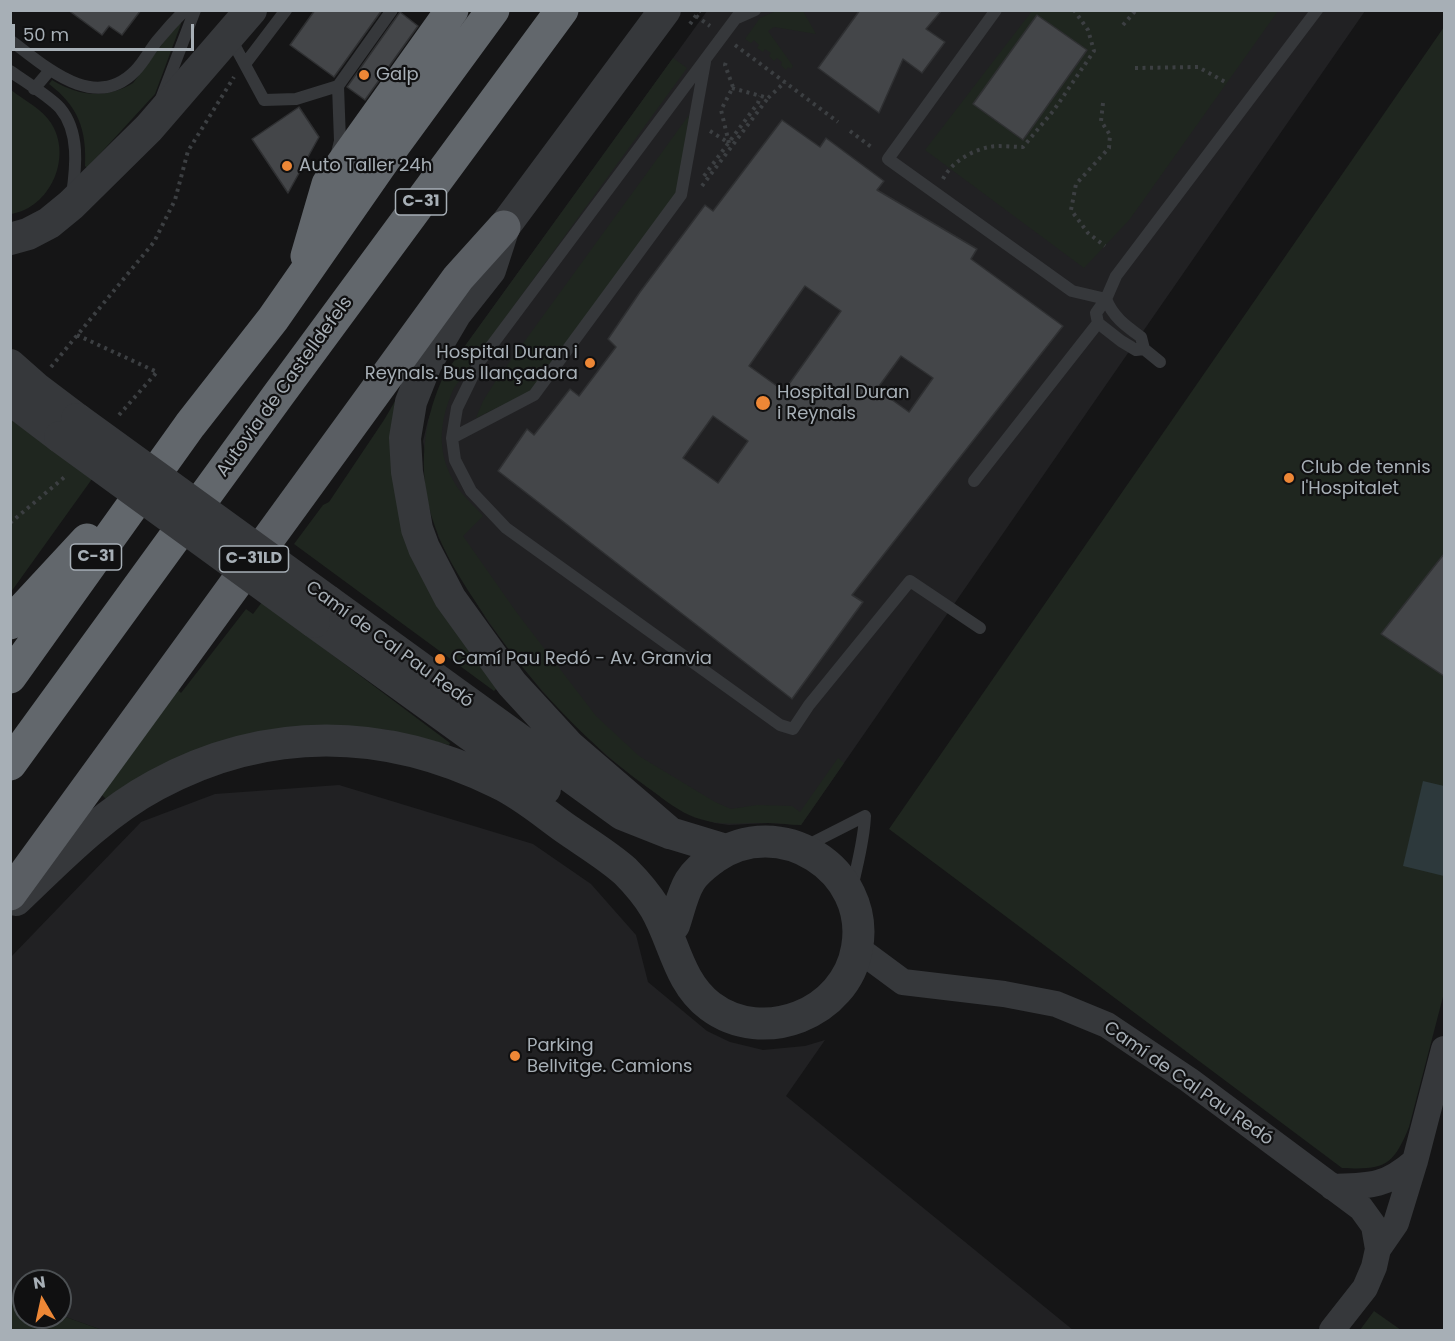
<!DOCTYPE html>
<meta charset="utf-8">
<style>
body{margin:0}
#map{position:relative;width:1455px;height:1341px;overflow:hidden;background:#151516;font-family:Poppins,sans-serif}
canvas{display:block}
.frame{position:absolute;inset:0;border:12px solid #a7afb6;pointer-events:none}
.north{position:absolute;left:12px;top:1269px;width:60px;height:60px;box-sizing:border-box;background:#101011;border:2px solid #4c5053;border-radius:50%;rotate:351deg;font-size:16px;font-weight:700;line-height:24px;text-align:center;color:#a7afb6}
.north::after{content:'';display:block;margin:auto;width:21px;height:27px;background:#ed8736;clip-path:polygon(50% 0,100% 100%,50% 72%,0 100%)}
.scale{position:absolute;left:12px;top:24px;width:182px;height:27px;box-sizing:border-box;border:3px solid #a7afb6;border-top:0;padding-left:8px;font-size:18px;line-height:21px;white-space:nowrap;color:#a7afb6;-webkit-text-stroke:4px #101011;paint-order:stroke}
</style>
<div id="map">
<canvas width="1455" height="1341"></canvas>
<div class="frame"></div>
<div class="north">N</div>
<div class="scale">50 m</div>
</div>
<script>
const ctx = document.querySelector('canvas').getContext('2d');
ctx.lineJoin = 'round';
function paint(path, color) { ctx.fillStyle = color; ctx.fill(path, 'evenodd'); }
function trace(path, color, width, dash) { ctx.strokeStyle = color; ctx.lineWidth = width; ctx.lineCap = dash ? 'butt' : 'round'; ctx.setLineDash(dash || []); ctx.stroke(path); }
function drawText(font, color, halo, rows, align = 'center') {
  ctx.font = font + ' Poppins,sans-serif'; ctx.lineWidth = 4.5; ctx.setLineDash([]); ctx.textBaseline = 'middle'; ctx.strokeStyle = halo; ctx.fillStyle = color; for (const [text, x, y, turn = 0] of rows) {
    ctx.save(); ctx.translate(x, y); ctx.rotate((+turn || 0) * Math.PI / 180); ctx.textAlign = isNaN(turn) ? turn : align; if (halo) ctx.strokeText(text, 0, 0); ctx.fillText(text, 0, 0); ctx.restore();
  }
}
paint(new Path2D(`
 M 707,11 L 1365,11 L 801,825 L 768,823 L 729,825 L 715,823 L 690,815 L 668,802 L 631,775 L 607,756 L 580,730 L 542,691 L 516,659 L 489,623 L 451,562 L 438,536 L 423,441 L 428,420 L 444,375 Z
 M 339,785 L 533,844 L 591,884 L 636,935 L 648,982 L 707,1031 L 730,1042 L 763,1050 L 805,1046 L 825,1040 L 786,1096 L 1073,1330 L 102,1330 L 60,1315 L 60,1281 L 24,1281 L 24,1301 L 11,1296 L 10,958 L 141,822 L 215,794 Z`), '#212123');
paint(new Path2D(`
 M 776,11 L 803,11 L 816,34 L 774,27 L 768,31 L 793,66 L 791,69 L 788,67 L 786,70 L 781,65 L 782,62 L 777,58 L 774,61 L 769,56 L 771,53 L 765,49 L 763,52 L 757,48 L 759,45 L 754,40 L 751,43 L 745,39 L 760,18 Z
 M 1032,11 L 1278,11 L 1130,219 L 1084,268 L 925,150 Z
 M 181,19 L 181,24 L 155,94 L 87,168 L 85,166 C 87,130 78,106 49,84 L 52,80 C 79,96 105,100 133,83 Z
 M 1444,27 L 1444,993 L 1409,1127 C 1393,1167 1383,1170 1342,1168 L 889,829 Z
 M 673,58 L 687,68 L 454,388 C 440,419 436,449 453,480 C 459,493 474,505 483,516 L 463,536 L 517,613 L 596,716 L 639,756 L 715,802 L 731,809 L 757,805 L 792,806 L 800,812 L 838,758 L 844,763 L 801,825 C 791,825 780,823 769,823 C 739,822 719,828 689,815 C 674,808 661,797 647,787 C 578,737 521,672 475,601 C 455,571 436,539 428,503 C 419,459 425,416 444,375 Z
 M 11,90 C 24,100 42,109 51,123 C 73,157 50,208 11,214 Z
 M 689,115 L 678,192 L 533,390 L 476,418 L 483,401 L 495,382 Z
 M 405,384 L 394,441 L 500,685 L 494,691 L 294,544 L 323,505 L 329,502 L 384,420 Z
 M 11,419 L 92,479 L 11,592 Z
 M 262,602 L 450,743 L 449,745 L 388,730 L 330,725 L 107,800 L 102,795 L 178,690 L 181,693 L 246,609 L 253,614 Z
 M 11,1296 L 24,1301 L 24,1317 L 60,1317 L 60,1315 L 102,1330 L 11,1330 Z
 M 1374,1311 L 1401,1330 L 1360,1330 Z`), '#1f261f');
paint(new Path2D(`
 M 1423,781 L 1444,786 L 1444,876 L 1403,866 Z`), '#2d393c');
const building = new Path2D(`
 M 68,10 L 141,10 L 122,35 L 109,26 L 102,35 Z
 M 315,10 L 382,10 L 334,77 L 290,45 Z
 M 860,10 L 942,10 L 926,29 L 945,42 L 922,73 L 903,59 L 879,113 L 818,68 Z
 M 400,12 L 418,26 L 365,100 L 347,87 Z
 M 1037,15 L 1087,50 L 1023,140 L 973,104 Z
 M 299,107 L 319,137 L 288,193 L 252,139 Z
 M 782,120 L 820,147 L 826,138 L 884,181 L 877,190 L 977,249 L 971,259 L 1063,326 L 852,595 L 863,602 L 792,699 L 498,471 L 527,429 L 534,435 L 570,389 L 579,396 L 616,347 L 608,339 L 640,292 L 705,205 L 713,211 ZM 805,286 L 841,311 L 784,391 L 749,366 ZM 901,356 L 933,378 L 909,412 L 877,389 ZM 713,416 L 748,441 L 718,483 L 683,458 Z
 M 1444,554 L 1444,676 L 1381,634 Z`);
paint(building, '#444649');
trace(building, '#2f3032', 1.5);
trace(new Path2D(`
 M 696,16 L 710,26
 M 690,24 L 700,10
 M 1123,25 L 1136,10
 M 735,45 L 838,122
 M 1135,68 L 1198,67 L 1227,83
 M 732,88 L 768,98 L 785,82
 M 1103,103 L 1101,121 L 1110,135 L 1109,148 L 1076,184 L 1071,210 L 1088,233 L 1105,246
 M 710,131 L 729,143 L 721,110 L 733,87 L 725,65 L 726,62
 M 850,131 L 874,149
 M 704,176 L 758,103 L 760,96
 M 943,179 C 951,163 970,151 989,147 C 999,145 1012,147 1023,147 L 1054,110 L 1094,51 L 1088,30 L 1074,10
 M 702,186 L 768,98
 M 77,335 L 157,372 L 119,415
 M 51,367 L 154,242 L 175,200 L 188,151 L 234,77
 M 10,523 L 67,475`), '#3c3f42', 4, [3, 4.5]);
trace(new Path2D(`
 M 742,10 L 480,361 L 457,408 L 452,438 L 455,460 L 471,491 L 506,528 L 780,725 L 793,729 L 809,705 L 910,581 L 980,628
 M 996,10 L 888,159 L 1072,291 L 1106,299
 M 737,18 L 755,10
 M 230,37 L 264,100 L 296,99 L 338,86
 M 10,40 C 45,66 94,113 135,71 C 144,62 149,51 157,41 C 166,30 175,20 185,10
 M 245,64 L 286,10
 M 10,71 C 24,81 49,96 60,108 C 80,132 76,167 72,195
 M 34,89 L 50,70
 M 161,99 L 195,10
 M 337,153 L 340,141 L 338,86 L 392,10
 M 1106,299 C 1113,317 1126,326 1141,337 L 1144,349
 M 1160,362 L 1144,349 L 1136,350 L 1121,341 L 1098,323 L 1096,313 L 1106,299 L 1116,276 L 1317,10
 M 452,438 L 534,395 L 681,195 L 705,62
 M 974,481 L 1098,323
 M 804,847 L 865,816
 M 852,889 C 857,864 864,841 865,816`), '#36383b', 12);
trace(new Path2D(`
 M 857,948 L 903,982 L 1004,994 L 1056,1004 L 1107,1025 L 1189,1080 L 1361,1208 L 1374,1226 L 1378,1249
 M 1332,1187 C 1370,1186 1385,1187 1415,1161
 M 1332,1330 L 1365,1288 L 1374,1267 L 1378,1249 L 1396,1223 L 1415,1161 L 1444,1049`), '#36383b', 26);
trace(new Path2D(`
 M 665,10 L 504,227 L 490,270 L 456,313 L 426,364 L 411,402 L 405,438 L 407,472 L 417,529 L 424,548 L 450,598 L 512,684 L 570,747 L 670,833
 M 10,239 L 28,234 L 49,223 L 71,205 L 149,128 L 251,10
 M 10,365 L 36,388 L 77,419
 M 10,399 L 60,437
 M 328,601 L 622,814 L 670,833 L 726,850
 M 314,622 L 545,789
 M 16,900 C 59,859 102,814 156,785 C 267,725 385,727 498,783 C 522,794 544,813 565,828 C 585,842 607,855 625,871 C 636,882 647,895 655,908 C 674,940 678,982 710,1006 C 763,1046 846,1014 857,948 C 871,869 779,812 714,858 C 705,865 696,871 690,881 C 682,894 679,911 674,925`), '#36383b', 32);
trace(new Path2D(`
 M 10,894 L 458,278 L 504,227`), '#5a5e63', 33);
trace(new Path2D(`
 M 307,256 L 328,184 L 452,10
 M 10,623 L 87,540
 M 10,677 L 190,425 L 273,319 L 392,148 L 493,10
 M 10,764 L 279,394 L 562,10`), '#62676c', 33);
trace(new Path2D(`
 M 77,419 L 328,601
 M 60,437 L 314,622`), '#36383b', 32);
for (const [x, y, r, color] of [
 [364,75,6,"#ed8736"],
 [287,166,6,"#ed8736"],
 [590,363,6,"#ed8736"],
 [763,403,8,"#ed8736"],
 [1289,478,6,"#ed8736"],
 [440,659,6,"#ed8736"],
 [515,1056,6,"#ed8736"]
]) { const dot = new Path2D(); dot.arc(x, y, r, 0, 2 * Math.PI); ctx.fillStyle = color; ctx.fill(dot); trace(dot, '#101011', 2); }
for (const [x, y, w] of [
 [421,202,51],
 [96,557,51],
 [254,559,69]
]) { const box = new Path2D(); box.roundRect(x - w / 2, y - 13, w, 26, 4.5); ctx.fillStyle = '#101011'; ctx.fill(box); trace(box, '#a7afb6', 1.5); }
drawText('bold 16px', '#a7afb6', null, [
 ["C-31",421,202],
 ["C-31",96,557],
 ["C-31LD",254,559]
]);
drawText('18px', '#a7afb6', '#101011', [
 ["Galp",376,75],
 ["Auto Taller 24h",299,166],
 ["Hospital Duran i",578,353,"right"],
 ["Reynals. Bus llançadora",578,374,"right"],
 ["Hospital Duran",777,393],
 ["i Reynals",777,414],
 ["Club de tennis",1301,468],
 ["l'Hospitalet",1301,489],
 ["Camí Pau Redó - Av. Granvia",452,659],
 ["Parking",527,1046],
 ["Bellvitge. Camions",527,1067]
], 'left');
drawText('18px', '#a7afb6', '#101011', [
 ["Autovia de Castelldefels",285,387,-54],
 ["Camí de Cal Pau Redó",389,645,36],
 ["Camí de Cal Pau Redó",1188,1084,35]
]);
</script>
